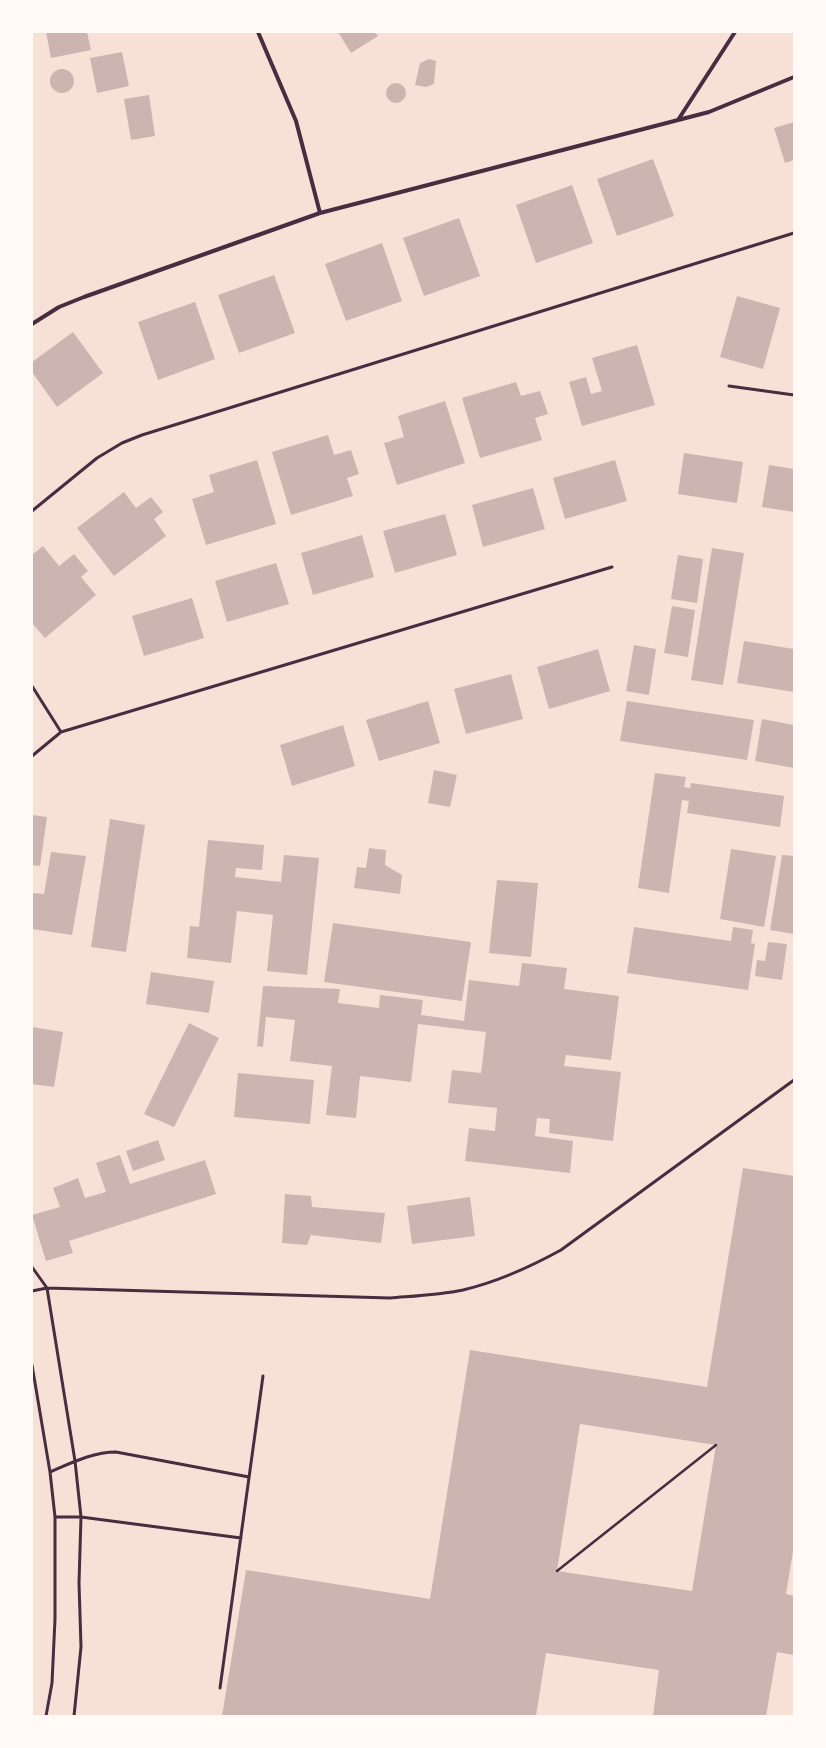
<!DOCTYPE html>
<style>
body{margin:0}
#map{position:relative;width:826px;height:1748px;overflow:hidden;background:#f7e1d7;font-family:"Varela Round",sans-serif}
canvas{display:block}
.frame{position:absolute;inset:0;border:33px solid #fffaf5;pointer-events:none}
</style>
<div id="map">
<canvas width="826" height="1748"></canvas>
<div class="frame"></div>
</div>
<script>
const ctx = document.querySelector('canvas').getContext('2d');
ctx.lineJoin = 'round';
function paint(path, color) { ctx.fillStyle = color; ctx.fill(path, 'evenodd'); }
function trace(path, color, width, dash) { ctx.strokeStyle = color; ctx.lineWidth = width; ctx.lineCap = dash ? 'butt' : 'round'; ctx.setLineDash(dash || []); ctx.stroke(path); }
paint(new Path2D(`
 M 46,32 L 87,32 L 91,50 L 51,58 Z
 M 338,32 L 375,32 L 378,36 L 351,53 Z
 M 122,52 L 129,86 L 97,93 L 90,58 Z
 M 429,59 L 436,61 L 434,84 L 426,87 L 415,85 L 420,63 Z
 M50 81a12 12 0 1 1 24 0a12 12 0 1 1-24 0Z
 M386 93a10 10 0 1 1 20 0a10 10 0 1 1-20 0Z
 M 149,95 L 155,136 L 131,140 L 124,99 Z
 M 794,122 L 794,160 L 785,163 L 774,128 Z
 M 653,159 L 674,216 L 617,236 L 597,179 Z
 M 572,185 L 593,243 L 536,263 L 516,205 Z
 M 459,218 L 480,276 L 424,296 L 403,238 Z
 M 382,243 L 402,301 L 346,321 L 325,264 Z
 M 274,275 L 295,333 L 239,353 L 218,295 Z
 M 737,296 L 780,308 L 763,369 L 720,357 Z
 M 195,302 L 215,359 L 158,380 L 138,322 Z
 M 73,332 L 103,373 L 57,407 L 32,372 L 32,362 Z
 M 637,345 L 655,405 L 582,426 L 569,382 L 586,377 L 591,394 L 602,391 L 592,358 Z
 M 516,382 L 521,396 L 540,391 L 548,414 L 535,418 L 542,440 L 480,458 L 462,398 Z
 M 445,401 L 465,463 L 397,485 L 384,443 L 404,437 L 398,416 Z
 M 328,435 L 334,455 L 351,450 L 359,474 L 347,478 L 353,496 L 291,515 L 272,452 Z
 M 684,453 L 743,462 L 737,503 L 678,494 Z
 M 257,460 L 276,524 L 206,545 L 192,499 L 214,492 L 209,475 Z
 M 615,460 L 627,501 L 565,519 L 553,478 Z
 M 769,465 L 794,469 L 794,512 L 762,507 Z
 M 533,488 L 545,529 L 483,547 L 472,505 Z
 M 124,492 L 136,508 L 151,497 L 163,512 L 154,519 L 166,536 L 114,576 L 77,528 Z
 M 445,514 L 457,555 L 395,573 L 383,531 Z
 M 362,535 L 374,577 L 313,595 L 301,553 Z
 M 43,546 L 59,566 L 74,554 L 88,571 L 81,577 L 96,595 L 45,638 L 32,623 L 32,555 Z
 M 712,548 L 744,553 L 723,685 L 691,680 Z
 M 678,555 L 703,559 L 697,603 L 671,599 Z
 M 276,563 L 289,604 L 227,622 L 215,581 Z
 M 192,598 L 204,638 L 144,656 L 132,616 Z
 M 672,606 L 695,610 L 688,657 L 664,653 Z
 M 744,641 L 794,649 L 794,692 L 737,683 Z
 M 634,645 L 656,649 L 649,695 L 626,691 Z
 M 598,649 L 610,691 L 549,709 L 537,667 Z
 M 511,674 L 523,719 L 466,734 L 454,689 Z
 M 428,701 L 440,743 L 379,761 L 366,720 Z
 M 627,701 L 754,720 L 747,760 L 620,741 Z
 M 762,719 L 794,725 L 794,768 L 755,761 Z
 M 343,725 L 355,766 L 292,786 L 280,745 Z
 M 434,770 L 457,775 L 450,807 L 428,803 Z
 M 655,773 L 686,777 L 684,787 L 690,788 L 691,783 L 784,796 L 780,827 L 687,813 L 689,801 L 682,800 L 669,893 L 638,888 Z
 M 32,815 L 47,817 L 40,866 L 32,865 Z
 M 110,819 L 145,825 L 126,952 L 91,947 Z
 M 208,840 L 264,845 L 262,870 L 236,868 L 235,877 L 281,882 L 284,855 L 319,858 L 307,975 L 267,971 L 273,915 L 237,911 L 231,963 L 187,958 L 190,926 L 199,927 Z
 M 369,848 L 386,850 L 385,865 L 402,875 L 400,894 L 354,888 L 357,867 L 366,868 Z
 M 731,849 L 776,856 L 764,927 L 720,919 Z
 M 51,852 L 86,856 L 72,935 L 32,929 L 32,893 L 44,894 Z
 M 782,855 L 794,856 L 794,934 L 770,930 Z
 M 497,880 L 538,883 L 531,957 L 489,953 Z
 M 333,923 L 471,942 L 462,1001 L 324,982 Z
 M 634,927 L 731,941 L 733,927 L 753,930 L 751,943 L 755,944 L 748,990 L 627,973 Z
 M 768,942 L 787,944 L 782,980 L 755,976 L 757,960 L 765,961 Z
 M 522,963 L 567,968 L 564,989 L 619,996 L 611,1060 L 566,1055 L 564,1066 L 621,1072 L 613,1141 L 549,1133 L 550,1119 L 537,1118 L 535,1136 L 573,1141 L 570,1173 L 465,1161 L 469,1128 L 495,1131 L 497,1108 L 448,1103 L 452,1070 L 481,1073 L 486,1032 L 418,1024 L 411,1082 L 360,1076 L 356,1118 L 326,1115 L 332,1066 L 290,1061 L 295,1020 L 266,1017 L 263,1047 L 257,1046 L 263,986 L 340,989 L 338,1003 L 379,1008 L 380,995 L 423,1000 L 421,1015 L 464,1021 L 469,980 L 519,986 Z
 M 151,972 L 214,981 L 209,1013 L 146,1004 Z
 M 189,1023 L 219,1038 L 174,1127 L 144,1114 Z
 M 32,1027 L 63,1032 L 54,1087 L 32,1084 Z
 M 238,1073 L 314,1080 L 310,1124 L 234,1117 Z
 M 158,1140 L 165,1160 L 133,1171 L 126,1151 Z
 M 120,1155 L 130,1184 L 205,1160 L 216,1194 L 69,1241 L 73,1253 L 46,1261 L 32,1215 L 60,1207 L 53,1188 L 78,1178 L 85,1198 L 106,1192 L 96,1163 Z
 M 743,1168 L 794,1176 L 794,1545 L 786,1594 L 794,1596 L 794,1655 L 777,1652 L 766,1716 L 653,1716 L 659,1670 L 546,1653 L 536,1716 L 222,1716 L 246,1570 L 430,1599 L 470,1350 L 707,1387 ZM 580,1424 L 716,1445 L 692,1591 L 557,1571 Z
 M 285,1194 L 311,1196 L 312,1207 L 385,1213 L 381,1243 L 311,1235 L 307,1245 L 282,1243 Z
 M 470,1197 L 475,1236 L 412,1244 L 407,1206 Z`), '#ccb4b1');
trace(new Path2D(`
 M 557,1571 L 716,1445`), '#4a2c40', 2.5);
trace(new Path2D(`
 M 729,386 L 794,395
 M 32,511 L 97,458 L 122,443 L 142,435 L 794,233
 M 32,686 L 61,732
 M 32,756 L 61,732 L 612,567
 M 32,1267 L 47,1288 L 75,1461 L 81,1517 L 79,1583 L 81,1647 L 74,1716
 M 32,1291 L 47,1288 L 390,1298 C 414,1296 439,1295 463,1290 C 497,1282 530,1267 561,1250 L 794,1080
 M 32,1365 L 50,1472 L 55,1517 L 55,1619 L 52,1683 L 46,1716
 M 50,1472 C 71,1463 93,1452 116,1452 L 249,1477
 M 55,1517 L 81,1517 L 241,1538
 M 220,1688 L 263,1376`), '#4a2c40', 3);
trace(new Path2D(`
 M 258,32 L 296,121 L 320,213
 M 678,120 L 735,32
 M 32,324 L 59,307 L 84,297 L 320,213 L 709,112 L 794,77`), '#4a2c40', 4);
</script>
